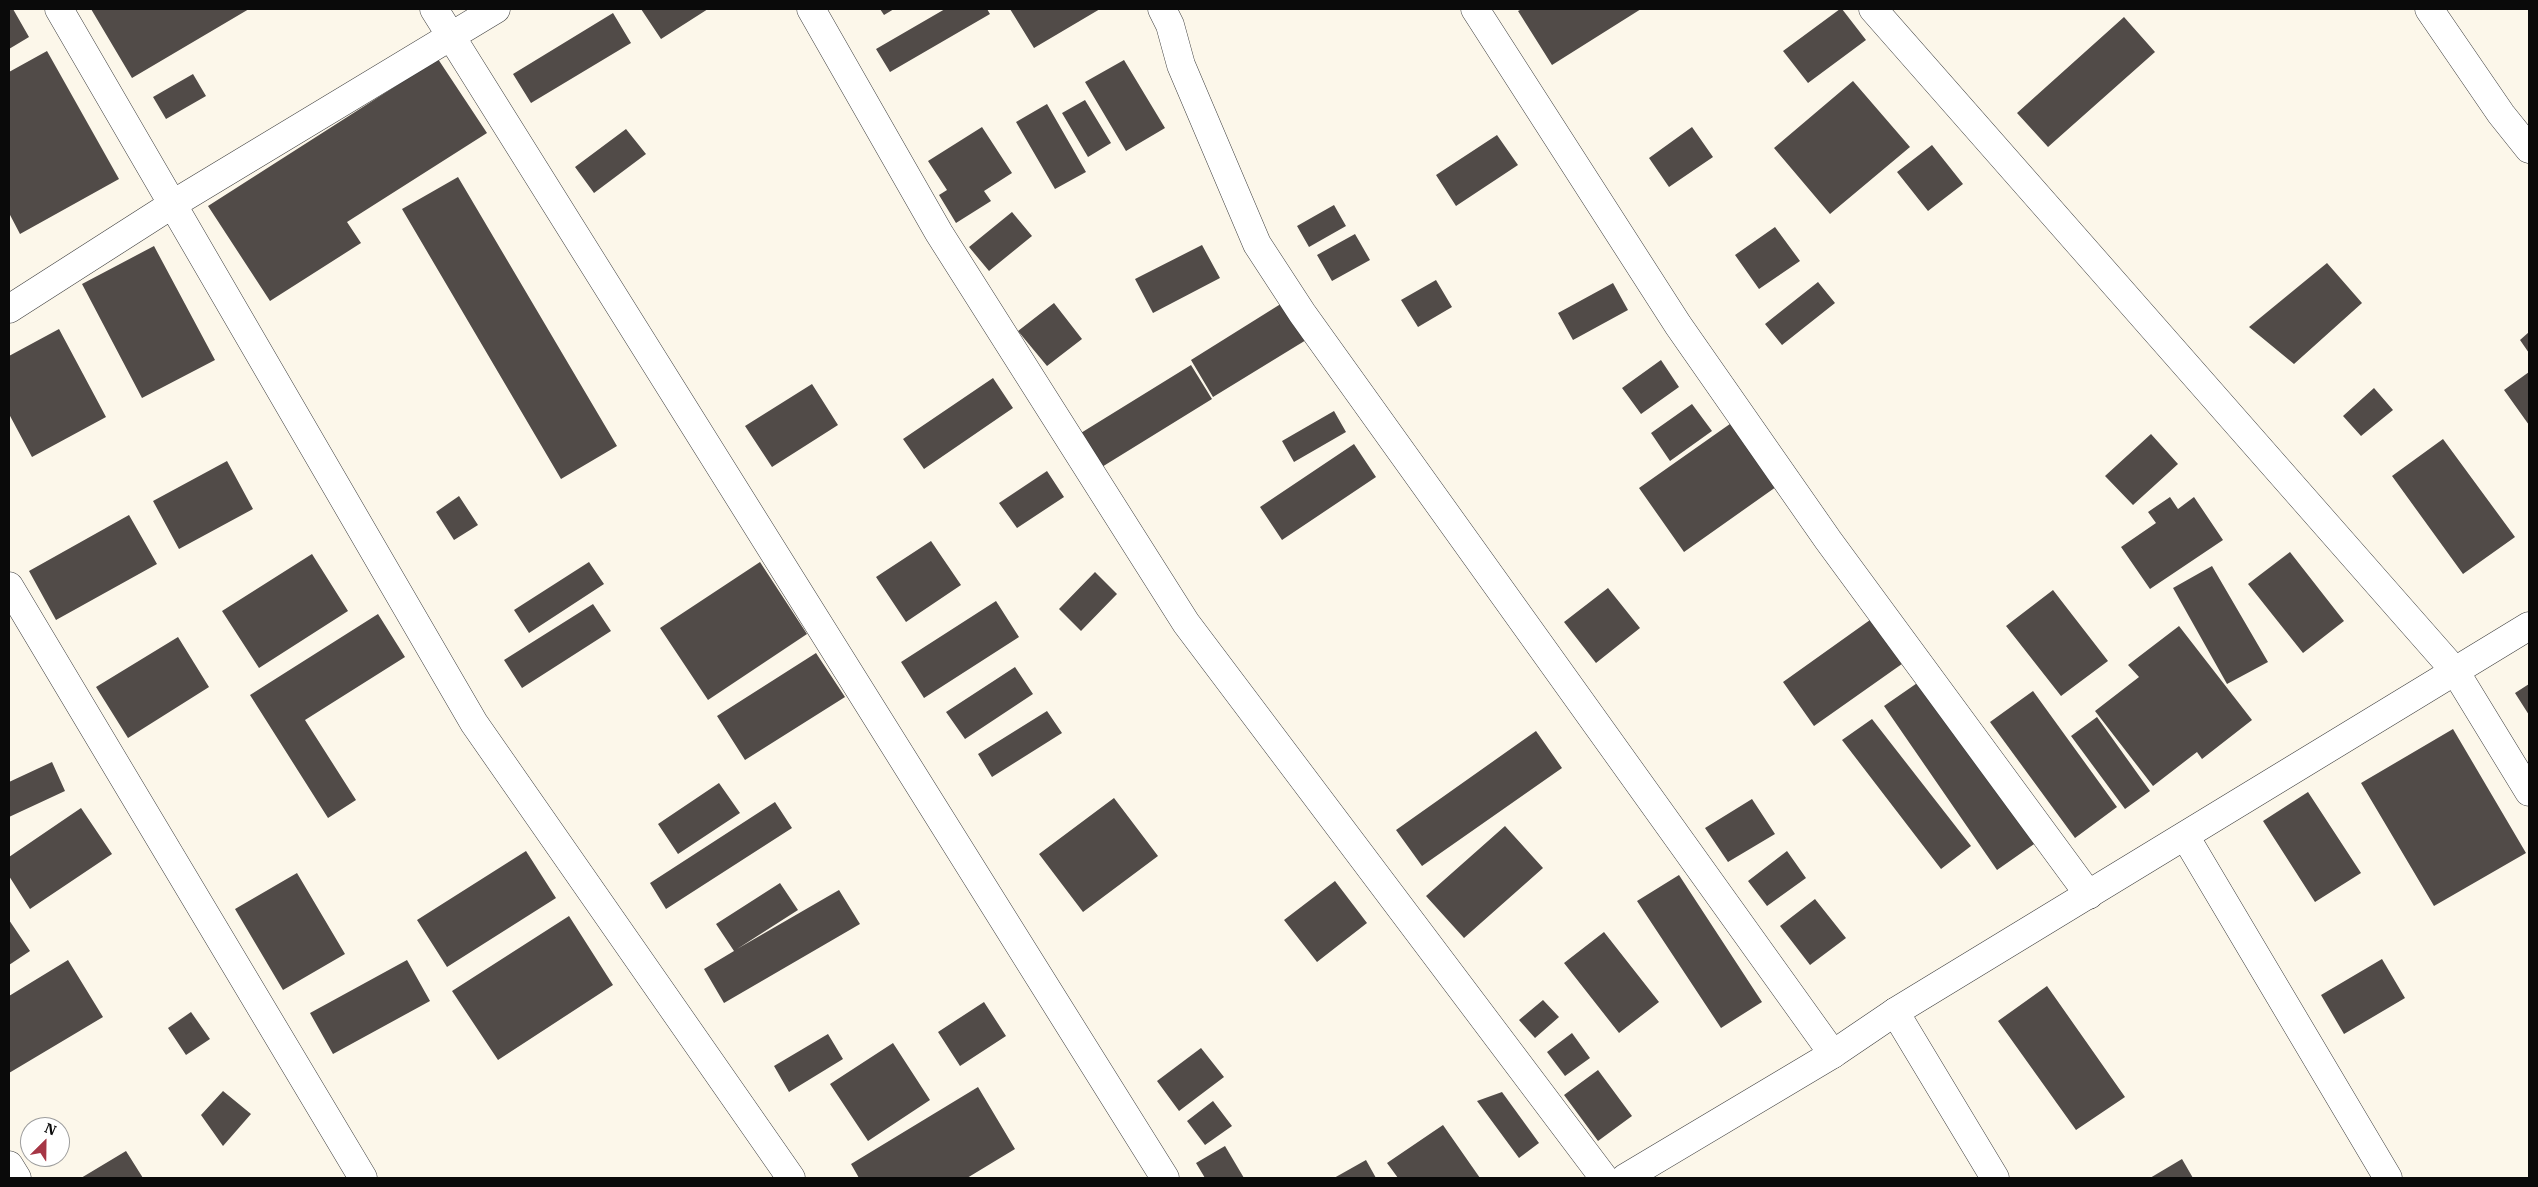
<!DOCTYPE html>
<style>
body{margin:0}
#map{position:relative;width:2538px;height:1187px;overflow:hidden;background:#fcf7ea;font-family:"IBM Plex Serif",serif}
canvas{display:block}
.frame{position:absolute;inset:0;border:10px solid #0a0a0a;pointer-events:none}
.north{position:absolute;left:20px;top:1117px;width:50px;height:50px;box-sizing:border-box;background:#fff;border:1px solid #9d9d9d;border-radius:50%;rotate:23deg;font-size:14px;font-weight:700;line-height:20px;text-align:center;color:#0a0a0a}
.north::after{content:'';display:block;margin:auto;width:18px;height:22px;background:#a63645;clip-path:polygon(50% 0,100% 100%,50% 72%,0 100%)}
</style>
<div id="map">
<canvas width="2538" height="1187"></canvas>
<div class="frame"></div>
<div class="north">N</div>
</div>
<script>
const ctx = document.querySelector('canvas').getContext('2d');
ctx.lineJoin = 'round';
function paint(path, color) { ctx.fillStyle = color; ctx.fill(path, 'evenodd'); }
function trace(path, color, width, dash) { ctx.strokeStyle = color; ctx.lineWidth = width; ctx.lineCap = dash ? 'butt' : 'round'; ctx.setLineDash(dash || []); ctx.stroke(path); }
paint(new Path2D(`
 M 9,9 L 13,9 L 29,37 L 9,49 Z
 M 91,9 L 249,9 L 132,78 Z
 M 641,9 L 708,9 L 661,39 Z
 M 880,9 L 894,9 L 884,15 Z
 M 945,9 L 987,9 L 990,14 L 890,72 L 876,49 Z
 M 1010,9 L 1100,9 L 1034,48 Z
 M 1522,9 L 1641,9 L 1552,65 L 1518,11 Z
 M 1840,9 L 1842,9 L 1866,40 L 1808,83 L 1783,51 Z
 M 613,13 L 631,43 L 531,103 L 513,74 Z
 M 2124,17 L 2155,52 L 2048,147 L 2017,113 Z
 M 47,51 L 119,179 L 20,234 L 9,213 L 9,72 Z
 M 438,59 L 487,133 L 347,222 L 361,243 L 270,301 L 208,206 Z
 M 1124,60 L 1165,128 L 1126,151 L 1085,82 Z
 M 193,74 L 206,96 L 166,119 L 153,97 Z
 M 1853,81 L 1910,147 L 1830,214 L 1774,148 Z
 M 1085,100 L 1111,143 L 1088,157 L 1062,113 Z
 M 1047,104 L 1086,172 L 1055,189 L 1016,122 Z
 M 982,127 L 1012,173 L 984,191 L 991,201 L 956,223 L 939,195 L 947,190 L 928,161 Z
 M 1692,127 L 1713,157 L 1669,187 L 1649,158 Z
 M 626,129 L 646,154 L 594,193 L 575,167 Z
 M 1497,135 L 1518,165 L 1456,206 L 1436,175 Z
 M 1932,145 L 1963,184 L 1928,211 L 1897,172 Z
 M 458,177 L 617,446 L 561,479 L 402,209 Z
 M 1334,205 L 1346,226 L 1309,247 L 1297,226 Z
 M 1012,212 L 1032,236 L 989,271 L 969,247 Z
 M 1775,227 L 1800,261 L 1759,289 L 1735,255 Z
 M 1355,234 L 1370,260 L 1332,281 L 1317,255 Z
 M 1202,245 L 1220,278 L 1153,313 L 1135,279 Z
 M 154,246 L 215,360 L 142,398 L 82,284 Z
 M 2327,263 L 2362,303 L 2294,364 L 2249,327 Z
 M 1436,280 L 1452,307 L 1418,327 L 1401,300 Z
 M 1818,282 L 1835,303 L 1782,345 L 1765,324 Z
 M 1613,283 L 1628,310 L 1573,340 L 1558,313 Z
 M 1287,300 L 1311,337 L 1213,397 L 1191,360 Z
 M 1054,303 L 1082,339 L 1047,366 L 1018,331 Z
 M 59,329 L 106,417 L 32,457 L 9,414 L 9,356 Z
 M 2529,332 L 2529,353 L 2520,340 Z
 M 1661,360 L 1679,387 L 1641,414 L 1622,388 Z
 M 1191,365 L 1212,399 L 1097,470 L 1076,436 Z
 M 2529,372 L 2529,425 L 2504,390 Z
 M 993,378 L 1013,408 L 924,469 L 903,439 Z
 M 812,384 L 838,425 L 772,467 L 745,426 Z
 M 2374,388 L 2393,410 L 2361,436 L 2343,416 Z
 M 1692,404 L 1712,431 L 1670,461 L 1651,433 Z
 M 1334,411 L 1346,432 L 1294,462 L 1282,441 Z
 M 1737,419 L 1783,482 L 1684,552 L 1639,488 Z
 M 2151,434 L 2178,464 L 2133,505 L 2105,476 Z
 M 2443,439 L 2515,537 L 2463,574 L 2392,476 Z
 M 1354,444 L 1376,477 L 1282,540 L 1260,507 Z
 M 227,461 L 253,509 L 179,549 L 153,501 Z
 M 1047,471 L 1064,497 L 1017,528 L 999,503 Z
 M 459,496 L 478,525 L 454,540 L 436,512 Z
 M 2170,497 L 2178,509 L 2194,497 L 2223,540 L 2150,589 L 2121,547 L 2156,523 L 2148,512 Z
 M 129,515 L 157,564 L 56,620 L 29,571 Z
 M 931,541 L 961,585 L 906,622 L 876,577 Z
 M 2290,552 L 2344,621 L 2303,653 L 2248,584 Z
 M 312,554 L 348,611 L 259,668 L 222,611 Z
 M 589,562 L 604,584 L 529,633 L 514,610 Z
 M 760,562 L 807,634 L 708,700 L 660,628 Z
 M 2212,566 L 2268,662 L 2227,684 L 2173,588 Z
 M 1095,572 L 1117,594 L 1081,631 L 1059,609 Z
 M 1608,588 L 1640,628 L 1596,663 L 1564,622 Z
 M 2053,590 L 2108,661 L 2061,696 L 2006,626 Z
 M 996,601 L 1019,637 L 924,698 L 901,662 Z
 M 593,604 L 611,631 L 522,688 L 504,660 Z
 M 378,614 L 405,657 L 305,720 L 356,800 L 328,818 L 250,695 Z
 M 1877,615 L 1909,659 L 1814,726 L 1783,682 Z
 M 2179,626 L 2252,720 L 2202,759 L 2197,752 L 2153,786 L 2095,711 L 2139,677 L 2128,665 Z
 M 178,637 L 209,687 L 128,738 L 96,687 Z
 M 816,653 L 845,697 L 745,760 L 717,716 Z
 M 1015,667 L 1033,694 L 965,739 L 946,712 Z
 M 1923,679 L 2037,842 L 1997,870 L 1884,706 Z
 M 2529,684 L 2529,715 L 2515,693 Z
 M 2033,691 L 2117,807 L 2075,838 L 1990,722 Z
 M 1047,711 L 1062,733 L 992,777 L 978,754 Z
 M 2097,717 L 2150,791 L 2125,809 L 2071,736 Z
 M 1872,719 L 1971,846 L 1941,869 L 1842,740 Z
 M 2453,729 L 2526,853 L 2434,906 L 2361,783 Z
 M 1536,731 L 1562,768 L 1422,866 L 1396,830 Z
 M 52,762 L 65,791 L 9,817 L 9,782 Z
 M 719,783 L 740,813 L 678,854 L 658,824 Z
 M 2308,792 L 2361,873 L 2315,902 L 2263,821 Z
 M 1114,798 L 1158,856 L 1083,912 L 1039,854 Z
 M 1752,799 L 1775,834 L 1728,862 L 1705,828 Z
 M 775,802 L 792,828 L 666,909 L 650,883 Z
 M 81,808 L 112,854 L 30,909 L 9,876 L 9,857 Z
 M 1505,826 L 1543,868 L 1464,938 L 1426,896 Z
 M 526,851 L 556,898 L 447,967 L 417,920 Z
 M 1787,851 L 1806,878 L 1767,906 L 1748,881 Z
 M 297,873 L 345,954 L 283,990 L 235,909 Z
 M 1679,875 L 1762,1002 L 1721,1028 L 1637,901 Z
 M 1335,881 L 1367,923 L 1317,962 L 1284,920 Z
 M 780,883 L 798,910 L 737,949 L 839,890 L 860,924 L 724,1003 L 704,969 L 734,951 L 716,924 Z
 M 1815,899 L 1846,938 L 1810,965 L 1780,926 Z
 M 569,916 L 613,985 L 498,1060 L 452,991 Z
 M 9,920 L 30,951 L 9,965 Z
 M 1604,932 L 1659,1002 L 1619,1033 L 1564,963 Z
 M 2382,959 L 2405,998 L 2344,1034 L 2321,995 Z
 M 68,960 L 103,1017 L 9,1073 L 9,996 Z
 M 407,960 L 430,1001 L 333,1054 L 310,1013 Z
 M 2047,986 L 2125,1097 L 2076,1130 L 1998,1021 Z
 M 1543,1000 L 1559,1017 L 1535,1038 L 1519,1020 Z
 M 984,1002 L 1006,1036 L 960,1066 L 938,1032 Z
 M 191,1012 L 210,1039 L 186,1055 L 168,1028 Z
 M 1572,1033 L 1590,1058 L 1565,1076 L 1547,1052 Z
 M 828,1034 L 843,1059 L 789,1092 L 774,1066 Z
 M 893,1043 L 930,1100 L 868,1141 L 830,1084 Z
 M 1201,1048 L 1224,1077 L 1179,1111 L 1157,1081 Z
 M 1598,1070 L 1632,1116 L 1598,1141 L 1564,1095 Z
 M 978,1087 L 1015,1149 L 967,1178 L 859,1178 L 851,1164 Z
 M 223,1091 L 251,1114 L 223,1146 L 201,1115 Z
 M 1502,1092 L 1539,1143 L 1519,1158 L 1477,1101 Z
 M 1213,1101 L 1232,1126 L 1205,1145 L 1187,1121 Z
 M 1443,1125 L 1480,1178 L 1398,1178 L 1387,1163 Z
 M 1225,1146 L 1244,1178 L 1205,1178 L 1196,1163 Z
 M 126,1151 L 143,1178 L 81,1178 Z
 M 2182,1159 L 2193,1178 L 2150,1178 Z
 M 1366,1160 L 1376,1178 L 1334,1178 Z`), '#514b48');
const minor = new Path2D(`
 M 59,9 L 474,723 L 791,1178
 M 434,9 L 1165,1178
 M 811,9 L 939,233 L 1186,623 L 1604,1178
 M 1162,9 L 1170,25 L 1181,65 L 1257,244 L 1302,313 L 1833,1054
 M 1475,9 L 1678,325 L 1828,540 L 2089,895
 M 1873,9 L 2455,671 L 2529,792
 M 2429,9 L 2501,114 L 2529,149
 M 9,309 L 173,204 L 496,9
 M 9,586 L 363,1178
 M 2185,836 L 2388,1178
 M 1895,1012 L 1995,1178
 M 9,1165 L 17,1178`);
const tertiary = new Path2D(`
 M 1625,1178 L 1833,1054 L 1895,1012 L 2529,626`);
trace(minor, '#3d3d3d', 29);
trace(tertiary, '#3d3d3d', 29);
trace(minor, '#fff', 28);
trace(tertiary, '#fff', 28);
</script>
